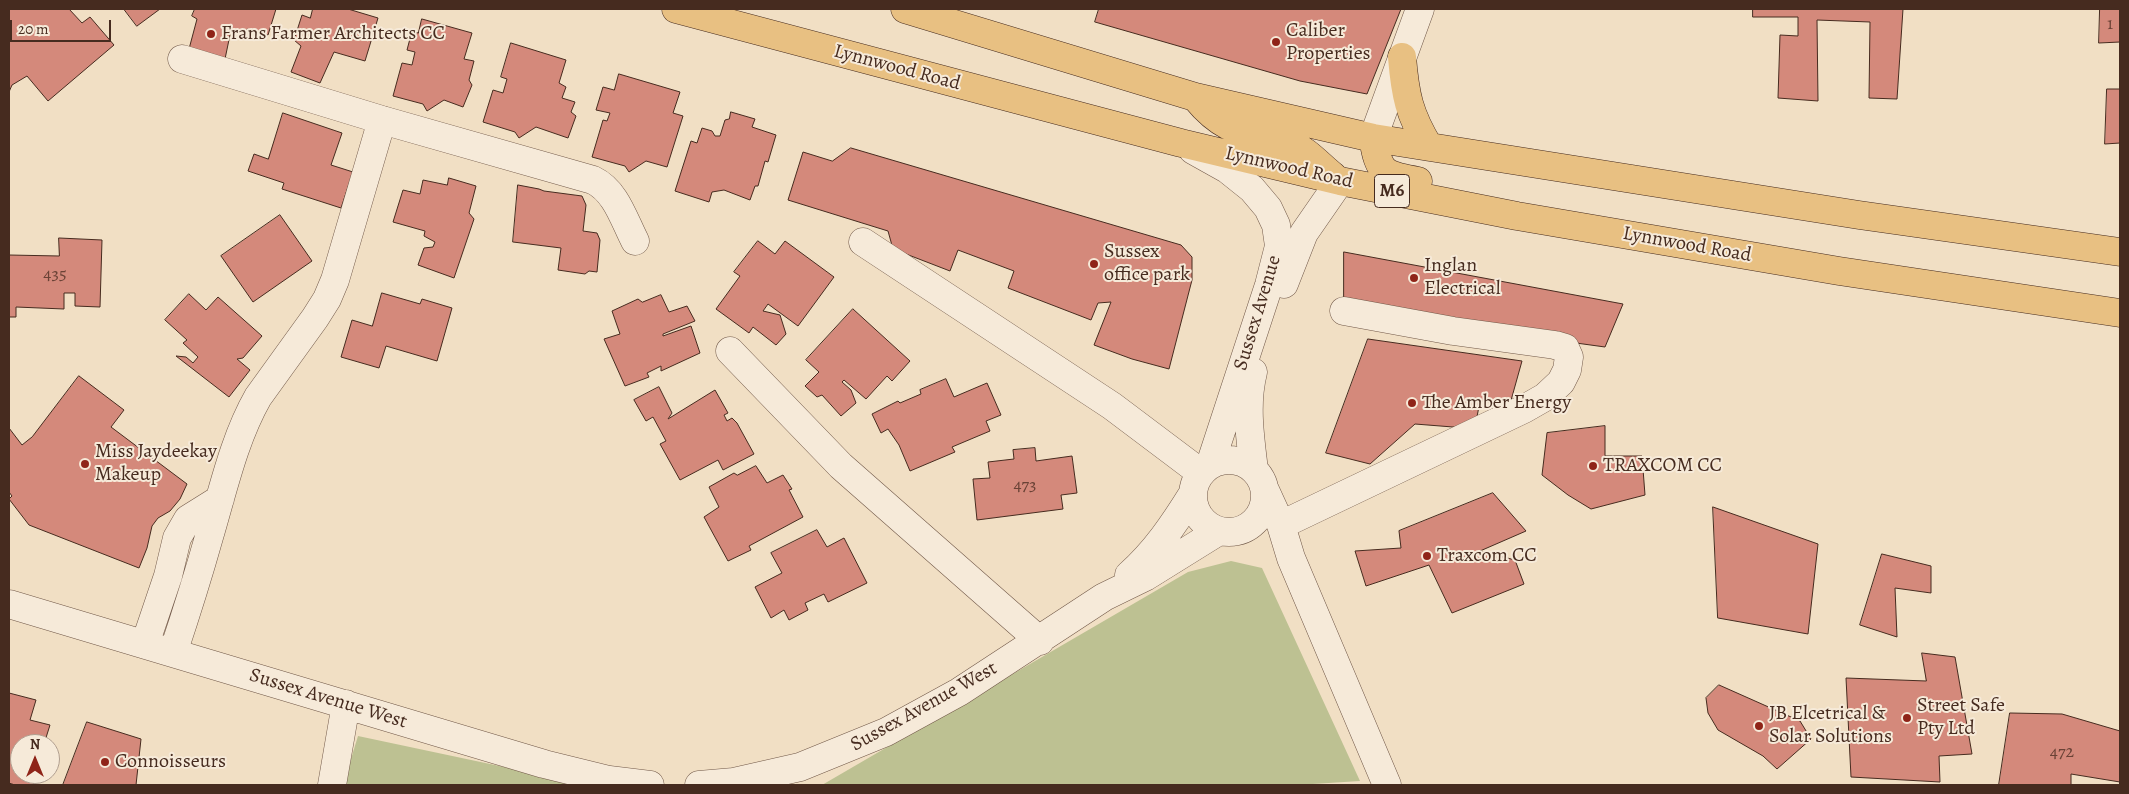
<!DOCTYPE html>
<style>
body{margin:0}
#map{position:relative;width:2129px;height:794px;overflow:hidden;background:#f1dfc4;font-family:Alegreya,serif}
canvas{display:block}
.frame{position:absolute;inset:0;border:10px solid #462b1f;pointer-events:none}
.north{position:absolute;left:10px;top:734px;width:50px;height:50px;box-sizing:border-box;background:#f6ead9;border:1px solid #b09e8f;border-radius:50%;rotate:0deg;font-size:14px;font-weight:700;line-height:20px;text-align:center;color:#462b1f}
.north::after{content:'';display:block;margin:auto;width:18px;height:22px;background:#8f2418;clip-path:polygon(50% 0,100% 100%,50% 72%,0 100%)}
.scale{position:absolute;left:10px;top:20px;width:101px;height:22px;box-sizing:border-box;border:2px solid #462b1f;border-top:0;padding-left:6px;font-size:15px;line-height:18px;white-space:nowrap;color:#462b1f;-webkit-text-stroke:4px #f6ead9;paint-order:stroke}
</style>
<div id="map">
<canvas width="2129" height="794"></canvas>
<div class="frame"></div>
<div class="north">N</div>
<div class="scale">20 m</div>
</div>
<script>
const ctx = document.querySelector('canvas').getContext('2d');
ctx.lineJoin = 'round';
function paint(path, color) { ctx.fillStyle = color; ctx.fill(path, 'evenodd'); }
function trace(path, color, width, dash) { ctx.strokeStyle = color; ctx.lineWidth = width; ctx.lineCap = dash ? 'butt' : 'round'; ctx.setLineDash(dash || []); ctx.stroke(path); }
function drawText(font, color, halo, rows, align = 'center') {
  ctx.font = font + ' Alegreya,serif'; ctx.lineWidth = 4; ctx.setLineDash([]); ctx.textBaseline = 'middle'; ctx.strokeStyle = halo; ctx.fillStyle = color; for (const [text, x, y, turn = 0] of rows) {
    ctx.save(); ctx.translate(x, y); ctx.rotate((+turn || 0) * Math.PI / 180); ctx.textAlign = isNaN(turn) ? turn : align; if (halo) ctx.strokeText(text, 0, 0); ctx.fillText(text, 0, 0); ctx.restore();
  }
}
paint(new Path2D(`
 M 1231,561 L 1262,568 L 1360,781 L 1297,785 L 822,785 L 1188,572 Z
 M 358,736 L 589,785 L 343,785 Z`), '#bdc192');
const building = new Path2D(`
 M 9,9 L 69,9 L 82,23 L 90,17 L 114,45 L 48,101 L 27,76 L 12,85 L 9,92 Z
 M 124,9 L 160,9 L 137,26 Z
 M 195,9 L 276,9 L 268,35 L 247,29 L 244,33 L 231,30 L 225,59 L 189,49 L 197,19 L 192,16 Z
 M 313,9 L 348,9 L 378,18 L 365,61 L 334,52 L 320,83 L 291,72 L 301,46 L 294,40 L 302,15 L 310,18 Z
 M 1099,9 L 1401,9 L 1367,94 L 1300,81 L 1095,22 Z
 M 1753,9 L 1903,9 L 1897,99 L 1869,98 L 1870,22 L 1817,20 L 1818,101 L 1778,98 L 1780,35 L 1798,36 L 1798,17 L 1753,17 Z
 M 2100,9 L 2120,9 L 2120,42 L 2099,43 Z
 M 422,19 L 472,33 L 464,59 L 474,61 L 469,80 L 472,85 L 463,107 L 444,100 L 427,111 L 423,104 L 393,96 L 402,63 L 412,65 L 415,52 L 407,50 L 412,31 L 418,33 Z
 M 511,43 L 566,60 L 559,83 L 566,87 L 562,98 L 575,102 L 571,112 L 576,116 L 568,138 L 536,127 L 519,138 L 515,132 L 483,122 L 493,90 L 503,93 L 507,79 L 501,77 Z
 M 619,74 L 680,92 L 673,113 L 683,116 L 667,167 L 646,161 L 629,172 L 625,166 L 592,157 L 603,120 L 607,121 L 610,113 L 596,110 L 603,87 L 614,90 Z
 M 2107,89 L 2120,89 L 2120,143 L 2105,144 Z
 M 731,112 L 755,119 L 752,127 L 776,135 L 768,162 L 765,161 L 758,186 L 755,186 L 750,200 L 724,190 L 712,192 L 709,202 L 675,191 L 691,141 L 697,143 L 702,128 L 712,131 L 715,136 L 720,136 L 725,120 L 729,119 Z
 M 283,113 L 342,133 L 331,165 L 353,172 L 341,208 L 282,189 L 284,183 L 248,171 L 254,154 L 268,159 Z
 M 851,148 L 1181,245 L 1192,257 L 1192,280 L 1169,369 L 1132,359 L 1094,345 L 1111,302 L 1098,303 L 1091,320 L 1008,288 L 1014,271 L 958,250 L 950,271 L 893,249 L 888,231 L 788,200 L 803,152 L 832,161 Z
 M 449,178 L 476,186 L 469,213 L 474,219 L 454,278 L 418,265 L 424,248 L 433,247 L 435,242 L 424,236 L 425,231 L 393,222 L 403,190 L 420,194 L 423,180 L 447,185 Z
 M 518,185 L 539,189 L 544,191 L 582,196 L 586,205 L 583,231 L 597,233 L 600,240 L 597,272 L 589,271 L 585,274 L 558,270 L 561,248 L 513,242 Z
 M 280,215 L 312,261 L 253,302 L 221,256 Z
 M 59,238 L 102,240 L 100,307 L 75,306 L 75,293 L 64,293 L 64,309 L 16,307 L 16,317 L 9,317 L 9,255 L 59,256 Z
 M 758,241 L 775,254 L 785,241 L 834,277 L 798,326 L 768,304 L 763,311 L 780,315 L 786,334 L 776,345 L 753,327 L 749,333 L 716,309 L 740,276 L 734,272 Z
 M 1344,252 L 1623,304 L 1605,347 L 1344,311 Z
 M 382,293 L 420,304 L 422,299 L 452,308 L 437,361 L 386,346 L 379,368 L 341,357 L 352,320 L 372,326 Z
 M 189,294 L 206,310 L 218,297 L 262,336 L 243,358 L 237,359 L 250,370 L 229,397 L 176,356 L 186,357 L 193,363 L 198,357 L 183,343 L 187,340 L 165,320 Z
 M 661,295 L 669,312 L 687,306 L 695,321 L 663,334 L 663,336 L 691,326 L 700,353 L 661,371 L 661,366 L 647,373 L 649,377 L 625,386 L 604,339 L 620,334 L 612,311 L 638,299 L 642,302 Z
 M 853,309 L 910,361 L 892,381 L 887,376 L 866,399 L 844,380 L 842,382 L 851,390 L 856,403 L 841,416 L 822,395 L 817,397 L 805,386 L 819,372 L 806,360 Z
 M 1368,339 L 1522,361 L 1510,404 L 1480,401 L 1476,422 L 1453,427 L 1415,424 L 1370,464 L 1326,453 Z
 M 79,376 L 124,410 L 111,427 L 187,484 L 180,499 L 170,511 L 158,518 L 152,526 L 147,548 L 139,568 L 29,525 L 9,499 L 12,496 L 9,492 L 9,428 L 22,445 L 32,437 Z
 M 946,379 L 954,397 L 987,383 L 1001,415 L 986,421 L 990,431 L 952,447 L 955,452 L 910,471 L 899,445 L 888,429 L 881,433 L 872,414 L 898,401 L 900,403 L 921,394 L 920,390 Z
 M 659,387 L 672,413 L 668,419 L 715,390 L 728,413 L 724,415 L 727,421 L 732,418 L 737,423 L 754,454 L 723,470 L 718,460 L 680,480 L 660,444 L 666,441 L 653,417 L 646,421 L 634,400 Z
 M 1605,426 L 1605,456 L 1642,456 L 1645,495 L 1591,509 L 1568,495 L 1542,475 L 1547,433 Z
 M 1035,448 L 1036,461 L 1072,456 L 1077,493 L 1061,495 L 1063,509 L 977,520 L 973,479 L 990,478 L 988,462 L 1014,459 L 1013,450 Z
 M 756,466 L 767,483 L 783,475 L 792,489 L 789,490 L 803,517 L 749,546 L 751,550 L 728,561 L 704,517 L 719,507 L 709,487 L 734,473 L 737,475 Z
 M 1493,493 L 1526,531 L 1480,551 L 1515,560 L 1524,584 L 1452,613 L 1429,565 L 1366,586 L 1355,551 L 1401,548 L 1399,531 Z
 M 1713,507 L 1818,544 L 1808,634 L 1718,618 Z
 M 817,530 L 827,547 L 844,538 L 867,583 L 828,602 L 824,594 L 805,603 L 808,610 L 789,620 L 784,610 L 771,618 L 755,587 L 782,573 L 771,553 Z
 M 1882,554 L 1931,566 L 1931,593 L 1895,588 L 1897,637 L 1860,625 Z
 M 1922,653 L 1955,657 L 1972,754 L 1939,756 L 1940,782 L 1851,777 L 1846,678 L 1926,681 Z
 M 1719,685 L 1800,721 L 1811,739 L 1777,769 L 1763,756 L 1718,730 L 1708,713 L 1706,698 Z
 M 9,693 L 36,700 L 30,720 L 50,725 L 44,744 L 20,744 L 20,774 L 36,774 L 33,785 L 15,785 L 9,783 Z
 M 2010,713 L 2062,714 L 2120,731 L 2120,782 L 2071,774 L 2071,785 L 1999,785 Z
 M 87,722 L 141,739 L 136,785 L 63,785 Z`);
paint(building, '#d4897b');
trace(building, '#462b1f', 1);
const minor = new Path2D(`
 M 182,59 L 382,120 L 593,180 C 616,191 624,220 635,241
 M 1373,138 L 1420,9
 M 1193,150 L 1227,169 L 1252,189 L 1268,208 L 1276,225 L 1279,246 L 1269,285 L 1210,465
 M 863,242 L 1112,406 L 1201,473
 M 1284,284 L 1304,233 L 1340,181
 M 730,351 L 841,466 L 1040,641
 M 1253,372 C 1245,404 1250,437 1254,470
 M1193 496a36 36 0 1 1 72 0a36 36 0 1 1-72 0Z
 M 1265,490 L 1281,525 L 1291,558 L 1387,785
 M 1281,525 L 1524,409 L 1545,397 L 1561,382 L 1567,370 L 1569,357 L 1565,348 L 1555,345 L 1453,331 L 1344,311
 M 1129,575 C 1155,552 1174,524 1192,495
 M 9,604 L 544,764 L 609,780 L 650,785
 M 145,644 L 168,576 L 177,538 L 188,519 L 220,499
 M 173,653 C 186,614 198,576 209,537 C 223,490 234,439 258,397 L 315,318 L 327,299 L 335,280 L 382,120
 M 332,785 L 346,704
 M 699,785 L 734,782 L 800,767 L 886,732 L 959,692 L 1104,597 L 1145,577 L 1219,531`);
const major = new Path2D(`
 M 676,9 L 1181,143 L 1340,181 L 1517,216 L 1839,271 L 2120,313
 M 905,9 L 1195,97 L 1373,138 L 1859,215 L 2120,252
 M 1402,57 C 1405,95 1409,114 1429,147
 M 1196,98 C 1227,136 1248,130 1290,144 C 1306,149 1320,166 1333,176
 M 1373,138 C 1379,174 1384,175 1418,181`);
trace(minor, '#715848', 29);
trace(major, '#462b1f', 29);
trace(minor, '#f6ead9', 28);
trace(major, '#e8c082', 28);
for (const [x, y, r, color] of [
 [211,34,5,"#8f2418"],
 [1276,42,5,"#8f2418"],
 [1094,264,5,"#8f2418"],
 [1414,278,5,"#8f2418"],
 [1412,403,5,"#8f2418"],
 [85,464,5,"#8f2418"],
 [1593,466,5,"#8f2418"],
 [1427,556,5,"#8f2418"],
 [1907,718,5,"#8f2418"],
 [1759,726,5,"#8f2418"],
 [105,762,5,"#8f2418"]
]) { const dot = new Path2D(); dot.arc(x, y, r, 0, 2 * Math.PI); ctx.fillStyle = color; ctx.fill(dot); trace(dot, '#f6ead9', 2); }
drawText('18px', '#6a4236', null, [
 ["1",2110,25],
 ["435",55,275],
 ["473",1025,486],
 ["472",2062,753]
]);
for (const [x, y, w] of [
 [1392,191,35]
]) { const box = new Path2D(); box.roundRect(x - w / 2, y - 16.5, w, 33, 4); ctx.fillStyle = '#f6ead9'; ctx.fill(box); trace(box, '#462b1f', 1); }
drawText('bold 19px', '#462b1f', null, [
 ["M6",1392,191]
]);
drawText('20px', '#462b1f', '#f6ead9', [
 ["Caliber",1286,31],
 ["Properties",1286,54],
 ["Frans Farmer Architects CC",221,34],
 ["Sussex",1104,252],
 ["office park",1104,275],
 ["Inglan",1424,266],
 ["Electrical",1424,289],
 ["The Amber Energy",1422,403],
 ["Miss Jaydeekay",95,452],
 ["Makeup",95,475],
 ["TRAXCOM CC",1603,466],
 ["Traxcom CC",1437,556],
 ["Street Safe",1917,706],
 ["Pty Ltd",1917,729],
 ["JB Elcetrical &",1769,714],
 ["Solar Solutions",1769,737],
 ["Connoisseurs",115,762]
], 'left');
drawText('20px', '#462b1f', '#f6ead9', [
 ["Lynnwood Road",897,68,15],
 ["Lynnwood Road",1289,168,13],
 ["Lynnwood Road",1687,245,10],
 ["Sussex Avenue",1258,313,-73],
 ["Sussex Avenue West",328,699,17],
 ["Sussex Avenue West",924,707,-29]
]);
</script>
